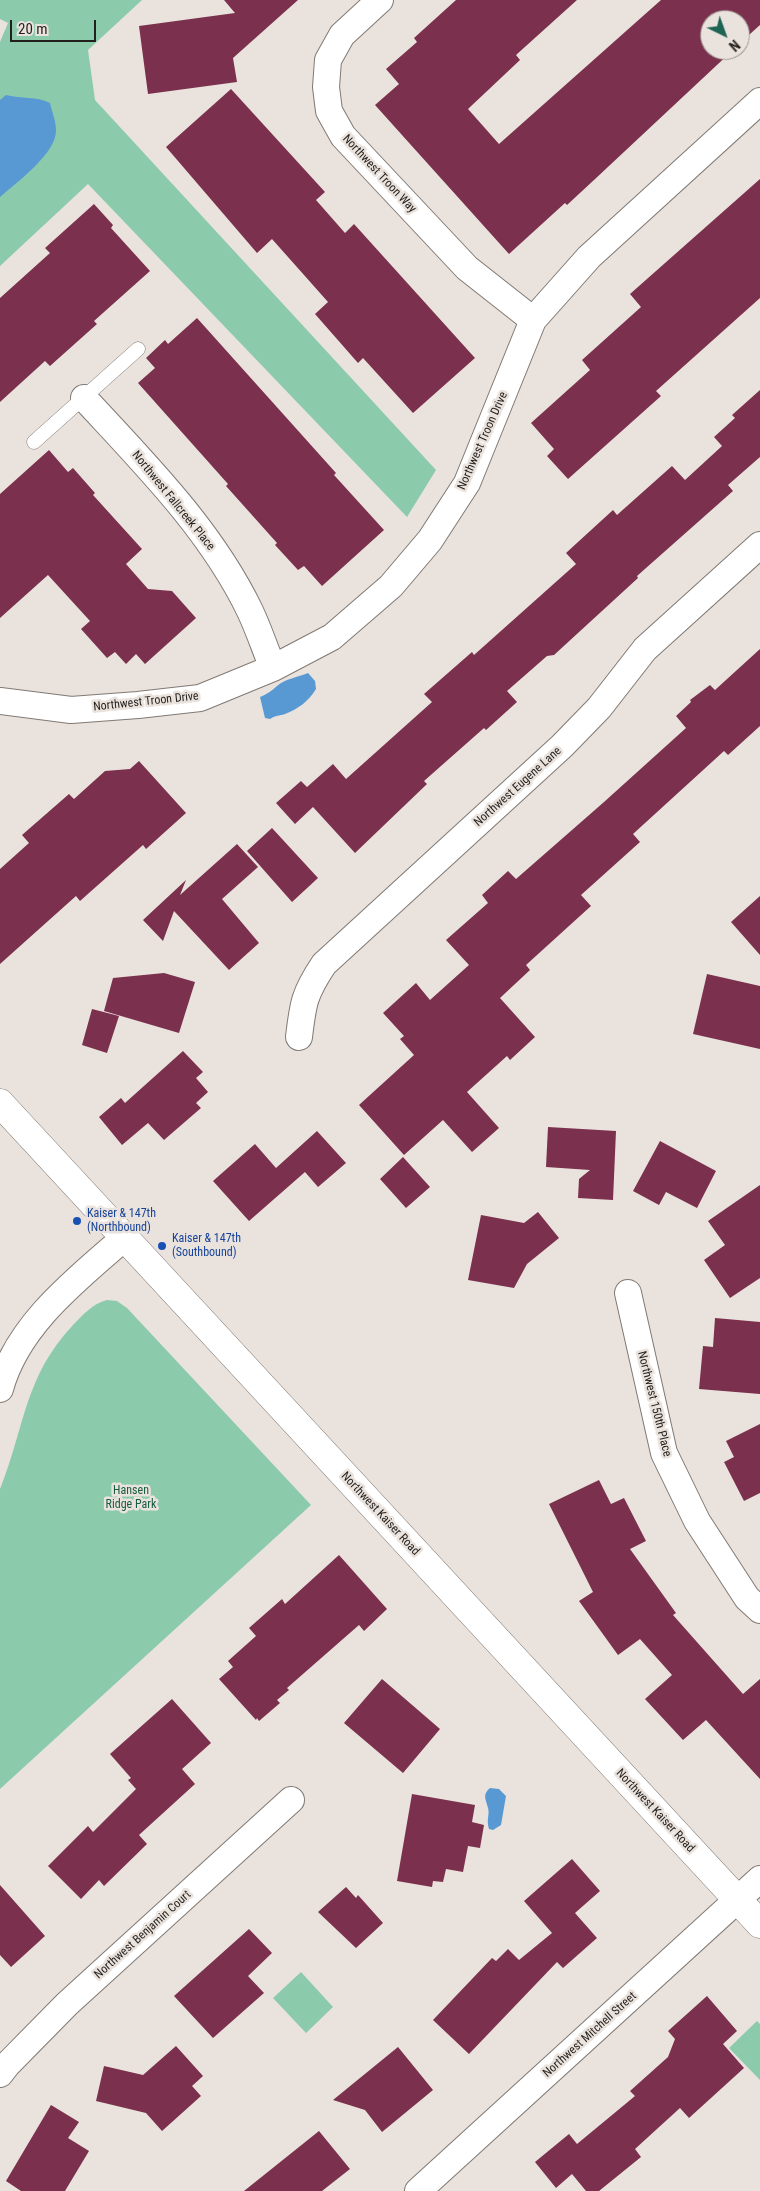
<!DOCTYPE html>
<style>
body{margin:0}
#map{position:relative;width:760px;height:2191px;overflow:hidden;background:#eae2dc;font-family:"Roboto Condensed",sans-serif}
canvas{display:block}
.north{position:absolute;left:700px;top:10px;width:50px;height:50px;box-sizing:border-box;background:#eae2dc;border:1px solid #9a9490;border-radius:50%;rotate:138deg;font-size:14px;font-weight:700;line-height:20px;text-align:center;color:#221f1d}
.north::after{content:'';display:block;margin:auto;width:18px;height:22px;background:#1f6354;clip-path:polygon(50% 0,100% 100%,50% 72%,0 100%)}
.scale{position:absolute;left:10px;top:20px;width:86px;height:22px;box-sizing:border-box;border:2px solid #221f1d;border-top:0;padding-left:6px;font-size:15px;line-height:18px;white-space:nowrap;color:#221f1d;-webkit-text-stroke:4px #eae2dc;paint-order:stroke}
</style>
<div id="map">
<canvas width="760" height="2191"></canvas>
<div class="north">N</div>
<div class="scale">20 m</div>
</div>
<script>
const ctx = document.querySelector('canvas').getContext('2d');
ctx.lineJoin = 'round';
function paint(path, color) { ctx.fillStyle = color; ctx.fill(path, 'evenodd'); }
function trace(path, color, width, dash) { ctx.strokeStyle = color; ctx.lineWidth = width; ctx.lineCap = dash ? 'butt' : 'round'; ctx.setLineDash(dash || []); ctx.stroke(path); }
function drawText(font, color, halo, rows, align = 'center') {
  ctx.font = font + ' "Roboto Condensed",sans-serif'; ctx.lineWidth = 5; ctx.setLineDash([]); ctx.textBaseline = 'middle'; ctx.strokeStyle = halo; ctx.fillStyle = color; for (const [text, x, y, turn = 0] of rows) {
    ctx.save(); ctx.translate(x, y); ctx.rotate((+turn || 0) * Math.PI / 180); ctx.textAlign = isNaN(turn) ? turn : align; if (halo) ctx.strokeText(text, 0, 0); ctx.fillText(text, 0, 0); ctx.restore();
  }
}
paint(new Path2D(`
 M 0,0 L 142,0 L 88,50 L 95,100 L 436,470 L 407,517 L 88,184 L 0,266 L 0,42 L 8,23 L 0,19 Z
 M 107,1300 L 117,1301 L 127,1308 L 311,1505 L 0,1789 L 0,1489 C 25,1427 24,1377 73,1325 C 84,1314 92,1304 107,1300 Z
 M 301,1972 L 333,2007 L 306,2033 L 273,1998 Z
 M 757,2021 L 760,2024 L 760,2080 L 729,2048 Z`), '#8bcbab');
paint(new Path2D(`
 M 6,95 C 23,99 35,96 50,103 C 52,112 56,121 56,130 C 57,153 16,183 0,197 L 0,100 Z
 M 308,673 L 315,681 L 316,689 C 309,701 298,709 285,714 C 279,716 276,715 270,719 L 265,718 L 260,697 C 269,693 270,692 277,686 C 285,679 298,677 308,673 Z
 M 490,1788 L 499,1789 L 506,1796 L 501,1825 L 493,1830 L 489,1829 C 486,1819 490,1815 488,1808 C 486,1799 482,1795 490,1788 Z`), '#5999d3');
paint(new Path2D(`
 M 224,0 L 298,0 L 233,58 L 237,82 L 148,94 L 139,26 L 235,13 Z
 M 456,0 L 577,0 L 516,55 L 520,60 L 468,109 L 499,144 L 661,0 L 760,0 L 760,25 L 740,43 L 740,20 L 710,20 L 710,50 L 733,50 L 594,180 L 567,205 L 565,203 L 509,254 L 375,105 L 399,84 L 386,69 L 417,42 L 414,38 Z
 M 231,89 L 325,192 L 316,200 L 345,233 L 354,224 L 475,358 L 413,413 L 363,358 L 358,363 L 315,314 L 328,302 L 272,239 L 257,253 L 166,147 Z
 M 760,179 L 760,298 L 656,391 L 661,396 L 568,479 L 547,456 L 554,449 L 531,423 L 590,370 L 582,360 L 641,307 L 630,294 Z
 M 94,204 L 113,225 L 111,228 L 150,271 L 94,321 L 97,324 L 50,366 L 45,361 L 0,402 L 0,298 L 50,253 L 45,248 Z
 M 197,318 L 336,473 L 334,475 L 384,530 L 322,586 L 304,566 L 298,570 L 275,545 L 277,543 L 226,486 L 228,484 L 138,383 L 155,368 L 146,358 L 165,340 L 168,344 Z
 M 760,390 L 760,457 L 728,485 L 733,491 L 637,576 L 638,578 L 554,655 L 547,656 L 507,691 L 517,702 L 486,730 L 484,728 L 424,781 L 427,784 L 355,853 L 313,807 L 295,824 L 276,803 L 301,781 L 307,787 L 333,764 L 346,779 L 432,702 L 424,694 L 472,652 L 474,655 L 576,564 L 566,553 L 613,510 L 617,515 L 672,466 L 685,480 L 722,446 L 714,437 L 735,418 L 732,415 Z
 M 49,450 L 68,472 L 73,468 L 95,493 L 93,495 L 142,549 L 126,564 L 148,589 L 172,591 L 196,618 L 145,664 L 136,654 L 126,664 L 115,652 L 107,658 L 81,629 L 90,621 L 48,575 L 0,618 L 0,494 Z
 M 760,649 L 760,726 L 728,755 L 724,751 L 633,834 L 640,842 L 581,895 L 591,906 L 526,965 L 530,970 L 500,998 L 535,1037 L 510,1060 L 507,1056 L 467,1092 L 499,1128 L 472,1152 L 443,1120 L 404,1155 L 359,1105 L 414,1055 L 400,1039 L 404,1036 L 383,1013 L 416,983 L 430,1000 L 469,965 L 446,940 L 488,903 L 482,895 L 508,871 L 516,879 L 604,802 L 686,728 L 676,716 L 691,702 L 690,700 L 710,685 L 715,690 Z
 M 139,761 L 186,813 L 146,849 L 143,845 L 80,901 L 76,896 L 0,964 L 0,869 L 29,843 L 22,835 L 69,794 L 74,799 L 105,771 L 130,769 Z
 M 272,828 L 318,878 L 292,902 L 247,851 Z
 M 237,844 L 258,867 L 222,899 L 259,943 L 229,970 L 174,911 L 163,941 L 143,920 L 186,880 L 180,895 Z
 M 760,896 L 760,955 L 731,922 Z
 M 164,973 L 195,982 L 179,1033 L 104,1011 L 113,978 Z
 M 707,974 L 760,986 L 760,1049 L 693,1034 Z
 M 92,1009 L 119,1016 L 107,1053 L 82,1045 Z
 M 183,1051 L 203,1072 L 196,1078 L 208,1092 L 196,1103 L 201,1108 L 164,1140 L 148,1123 L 122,1145 L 99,1117 L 121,1098 L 125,1103 Z
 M 548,1127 L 616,1131 L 613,1200 L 578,1198 L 579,1179 L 590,1170 L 546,1167 Z
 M 317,1131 L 346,1163 L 318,1187 L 305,1172 L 249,1221 L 213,1181 L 255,1144 L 276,1168 Z
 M 660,1141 L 716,1171 L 697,1208 L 666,1192 L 659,1205 L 633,1191 Z
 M 403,1157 L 430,1187 L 406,1208 L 380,1179 Z
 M 760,1185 L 760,1278 L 730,1298 L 704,1260 L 725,1245 L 708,1221 Z
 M 538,1212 L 559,1238 L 527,1264 L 514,1288 L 468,1280 L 481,1215 L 524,1223 Z
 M 715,1318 L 760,1322 L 760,1394 L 699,1389 L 703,1346 L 713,1347 Z
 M 760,1424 L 760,1493 L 744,1501 L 724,1462 L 734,1457 L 726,1441 Z
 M 599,1480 L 611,1504 L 624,1498 L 646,1541 L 630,1549 L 676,1613 L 673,1615 L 743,1694 L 760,1679 L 760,1779 L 706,1720 L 683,1740 L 645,1699 L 672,1675 L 640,1639 L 618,1655 L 579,1601 L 593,1592 L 549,1504 Z
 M 339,1555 L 387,1609 L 364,1631 L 359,1625 L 287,1688 L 289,1690 L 277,1700 L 280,1703 L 259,1721 L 257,1718 L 256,1720 L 219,1679 L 233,1667 L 228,1661 L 256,1636 L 249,1628 L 282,1599 L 285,1604 Z
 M 382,1679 L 440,1729 L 403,1773 L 344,1723 Z
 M 172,1699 L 211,1743 L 182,1769 L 195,1784 L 139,1835 L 147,1844 L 104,1886 L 99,1880 L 81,1899 L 48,1866 L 88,1826 L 93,1832 L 136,1789 L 128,1780 L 131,1778 L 110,1754 Z
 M 412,1794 L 475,1805 L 472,1822 L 484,1825 L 480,1848 L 468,1846 L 463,1872 L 446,1869 L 443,1882 L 433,1881 L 432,1887 L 397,1881 Z
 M 572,1859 L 600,1891 L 575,1913 L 597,1938 L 563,1968 L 557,1962 L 469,2054 L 433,2020 L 492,1958 L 496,1961 L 508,1949 L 519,1960 L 552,1933 L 524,1901 Z
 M 0,1885 L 45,1936 L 11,1967 L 0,1955 Z
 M 346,1887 L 356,1898 L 358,1895 L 383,1923 L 356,1948 L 318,1912 Z
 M 249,1929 L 272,1953 L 248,1976 L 264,1993 L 213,2038 L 174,1996 Z
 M 707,1996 L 737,2031 L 723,2044 L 744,2068 L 689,2118 L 680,2108 L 635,2149 L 641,2157 L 599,2191 L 586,2191 L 572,2174 L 556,2188 L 535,2162 L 569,2134 L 577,2144 L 635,2096 L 630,2091 L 668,2057 L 675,2039 L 668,2031 Z
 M 176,2046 L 203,2076 L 192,2086 L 201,2096 L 162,2131 L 146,2113 L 96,2101 L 104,2066 L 143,2075 Z
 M 398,2047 L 433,2090 L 382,2132 L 365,2110 L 333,2100 Z
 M 51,2105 L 79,2122 L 68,2138 L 89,2151 L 65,2191 L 21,2191 L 6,2181 Z
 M 319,2131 L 350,2169 L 322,2191 L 244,2191 Z`), '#7b304d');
const lane = new Path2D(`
 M 34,442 L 138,349`);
const street = new Path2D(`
 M 380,0 L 342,35 L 328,60 L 326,87 L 329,111 L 343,136 L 467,268 L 533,320
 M 84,398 C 145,464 211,530 250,611 C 259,630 265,649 273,668
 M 0,701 L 71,710 L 138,705 L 200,698 L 273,668 L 332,637 L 391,586 L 430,540 L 467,483 L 533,320 L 589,257 L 760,101
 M 299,1037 C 303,1003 304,994 324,964 L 562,746 L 599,708 L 645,649 L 760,545
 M 628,1293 L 664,1453 L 697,1521 L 747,1598 L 760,1610
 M 0,1389 C 17,1325 77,1279 124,1238
 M 0,2074 L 7,2065 L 67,2004 L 291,1800
 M 418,2191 L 760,1879`);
const secondary = new Path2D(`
 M 0,1103 L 760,1924`);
trace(lane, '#807974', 15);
trace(street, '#807974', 28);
trace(secondary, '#807974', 29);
trace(lane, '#fff', 14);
trace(street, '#fff', 26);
trace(secondary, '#fff', 28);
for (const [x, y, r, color] of [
 [77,1221,5,"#1a4fb4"],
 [162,1246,5,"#1a4fb4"]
]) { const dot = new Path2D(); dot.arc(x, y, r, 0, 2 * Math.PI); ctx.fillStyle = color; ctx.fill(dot); trace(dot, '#eae2dc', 2); }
drawText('12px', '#221f1d', '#eae2dc', [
 ["Northwest Troon Way",379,174,47],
 ["Northwest Troon Drive",483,441,-66],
 ["Northwest Fallcreek Place",173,501,51],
 ["Northwest Troon Drive",146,702,-6],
 ["Northwest Eugene Lane",518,787,-42],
 ["Northwest 150th Place",654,1404,76],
 ["Northwest Kaiser Road",380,1514,47],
 ["Northwest Kaiser Road",655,1811,47],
 ["Northwest Benjamin Court",143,1935,-42],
 ["Northwest Mitchell Street",590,2035,-42]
]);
drawText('12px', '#164399', '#eae2dc', [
 ["Kaiser & 147th",87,1214],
 ["(Northbound)",87,1228],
 ["Kaiser & 147th",172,1239],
 ["(Southbound)",172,1253]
], 'left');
drawText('12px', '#155c40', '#eae2dc', [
 ["Hansen",131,1491],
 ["Ridge Park",131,1505]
]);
</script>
